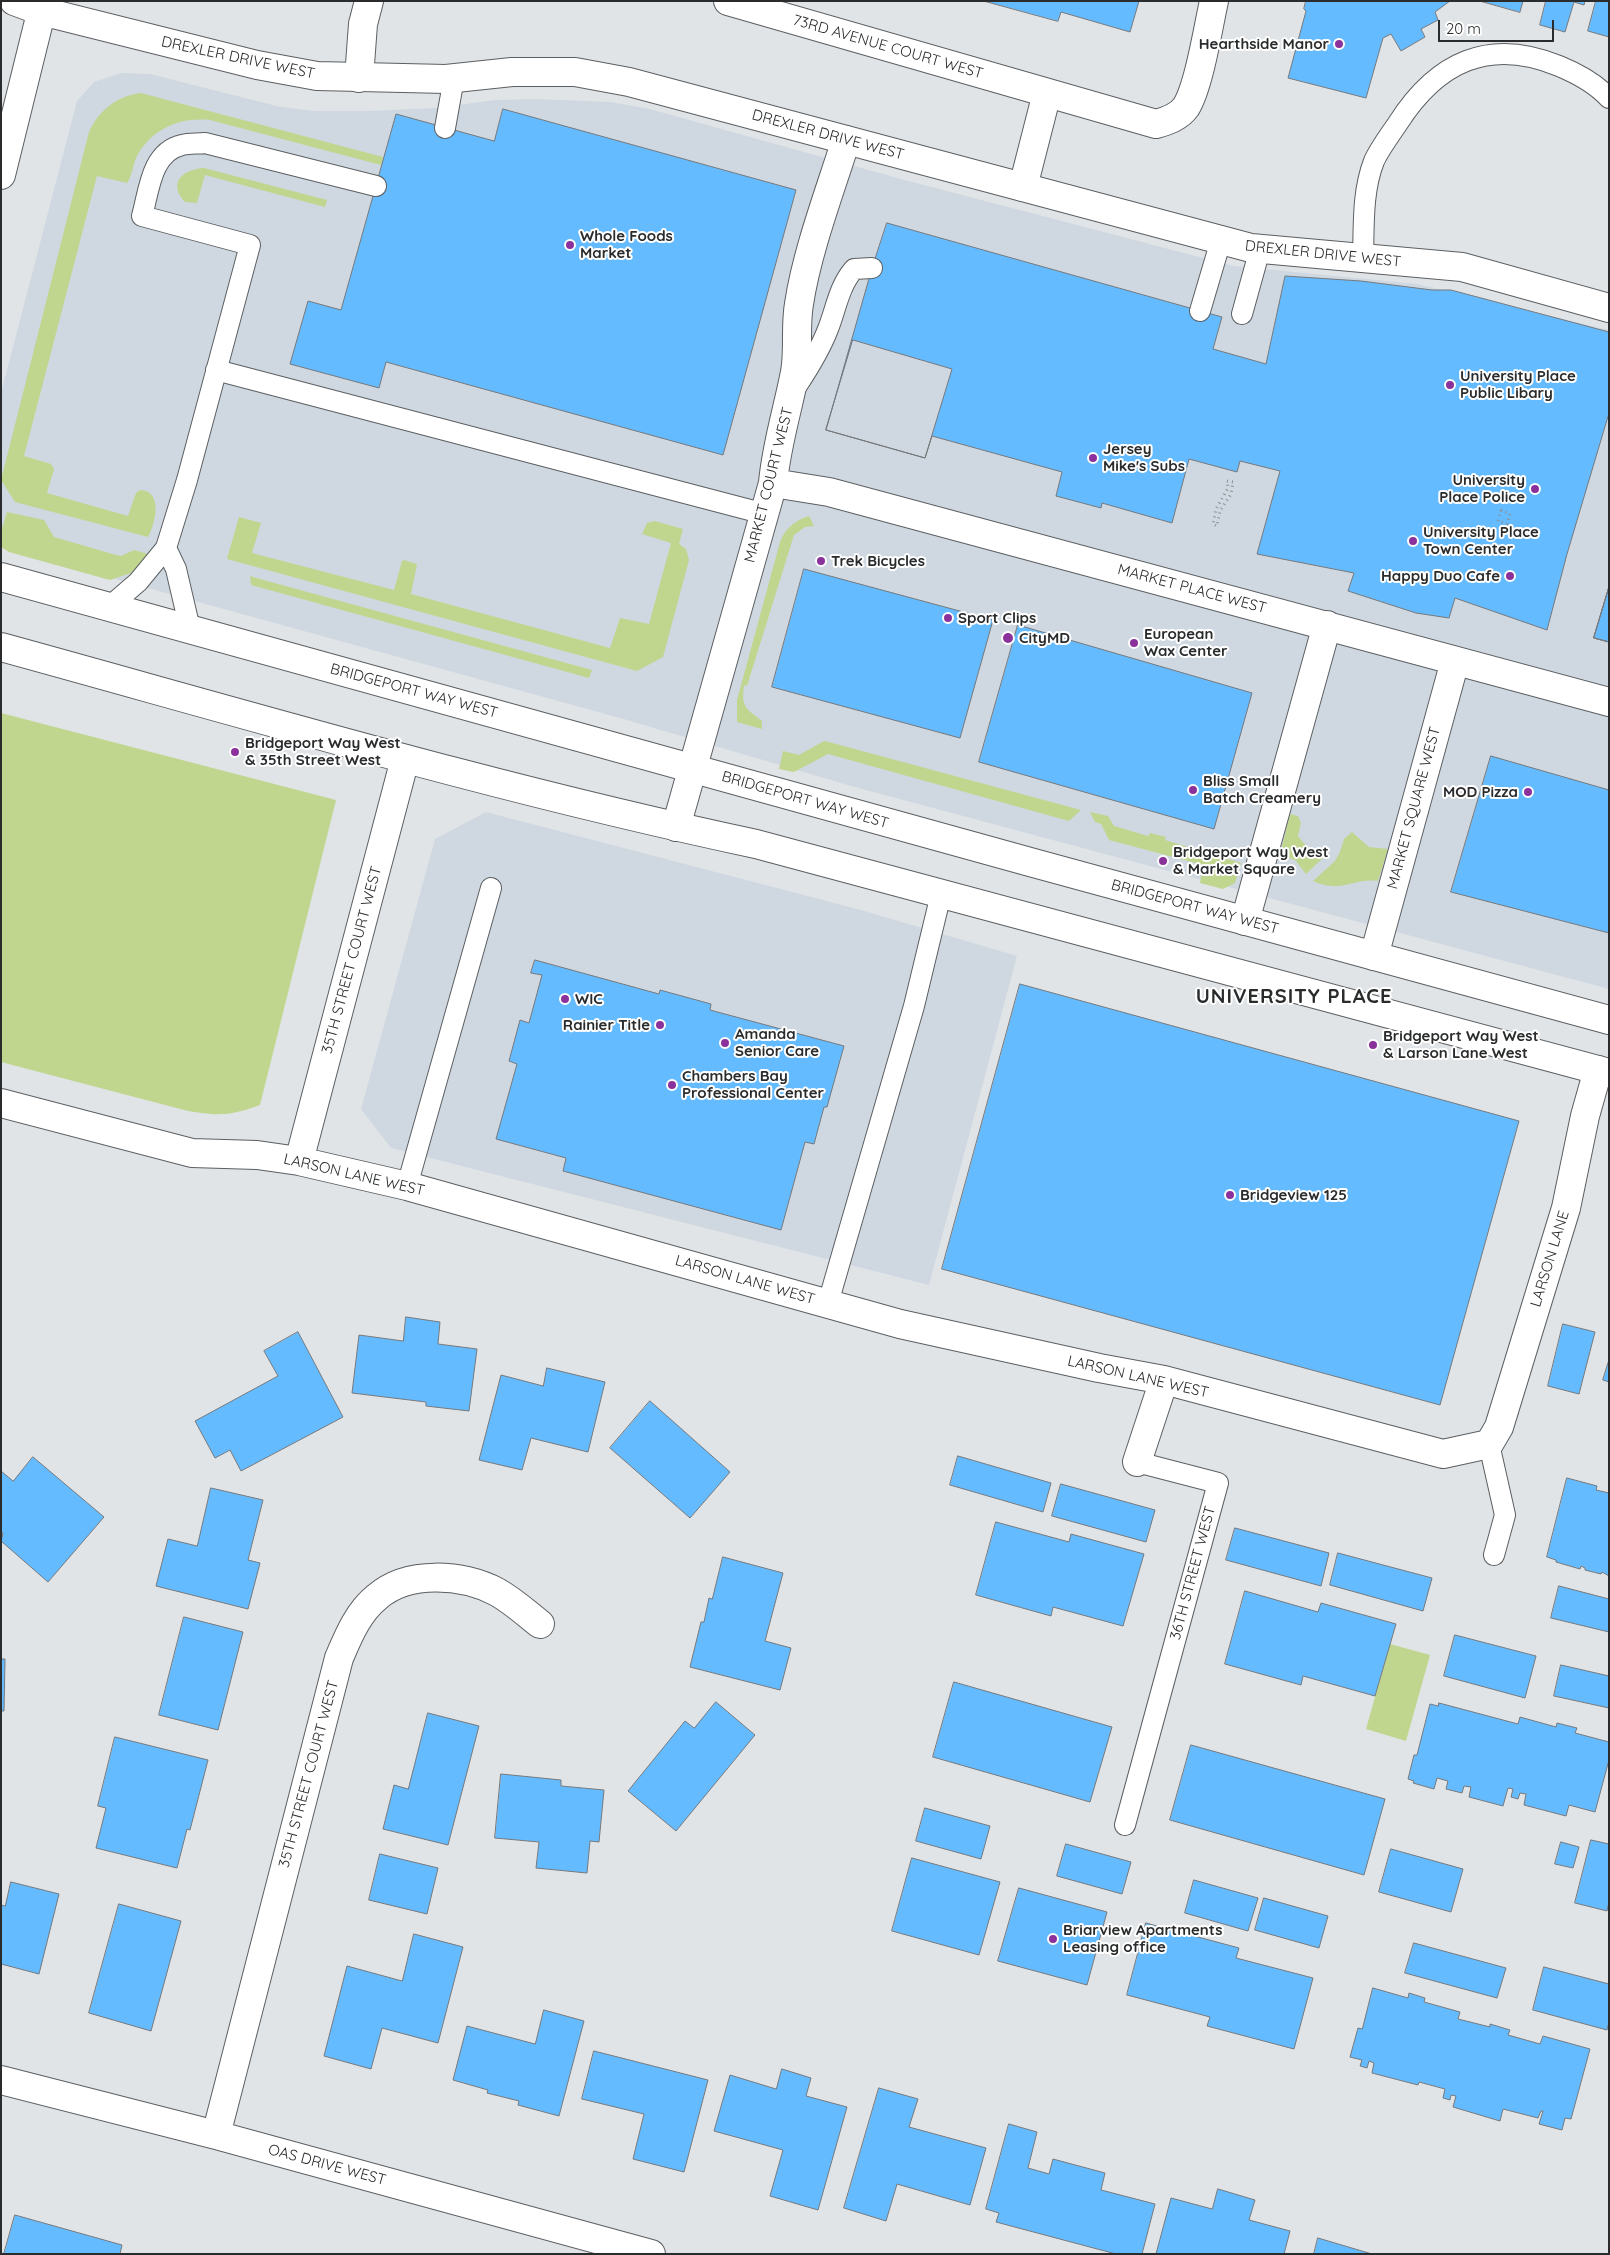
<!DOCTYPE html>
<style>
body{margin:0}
#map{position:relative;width:1610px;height:2255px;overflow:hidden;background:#e0e4e7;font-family:Quicksand,sans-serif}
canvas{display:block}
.frame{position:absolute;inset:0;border:2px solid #292b2c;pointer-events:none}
.scale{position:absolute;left:1438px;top:20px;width:116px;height:22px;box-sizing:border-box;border:2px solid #292b2c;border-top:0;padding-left:6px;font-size:15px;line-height:18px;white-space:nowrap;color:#292b2c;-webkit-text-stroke:4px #fff;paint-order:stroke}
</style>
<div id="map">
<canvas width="1610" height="2255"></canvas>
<div class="frame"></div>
<div class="scale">20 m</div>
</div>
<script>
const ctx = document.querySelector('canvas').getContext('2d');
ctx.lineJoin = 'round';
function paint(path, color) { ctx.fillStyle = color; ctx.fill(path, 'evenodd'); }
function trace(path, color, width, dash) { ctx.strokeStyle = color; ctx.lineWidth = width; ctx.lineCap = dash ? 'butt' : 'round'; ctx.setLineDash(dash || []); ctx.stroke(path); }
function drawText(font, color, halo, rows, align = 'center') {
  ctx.font = font + ' Quicksand,sans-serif'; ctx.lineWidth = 4; ctx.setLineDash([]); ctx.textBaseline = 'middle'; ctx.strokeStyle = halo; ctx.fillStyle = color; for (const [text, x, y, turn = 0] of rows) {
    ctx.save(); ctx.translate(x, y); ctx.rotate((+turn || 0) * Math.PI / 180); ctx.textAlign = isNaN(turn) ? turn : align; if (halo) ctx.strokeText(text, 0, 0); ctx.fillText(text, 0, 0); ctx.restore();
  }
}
paint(new Path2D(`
 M 121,73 L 150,74 L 281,107 L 315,111 L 367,111 L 436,108 L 495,100 L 536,99 L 610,102 L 650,109 L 901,179 L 1234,266 L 1417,284 L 1609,330 L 1609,989 L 851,786 L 620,718 L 2,548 L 1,393 L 77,101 L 94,82 Z
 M 486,812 L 861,910 L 1017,956 L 929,1285 L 391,1148 L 361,1109 L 435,839 Z`), '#cfd8e1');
paint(new Path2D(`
 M 141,93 L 383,157 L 381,165 L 210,120 C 179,117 151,129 136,158 C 133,166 132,176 127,183 L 97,176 L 24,456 L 51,464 L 54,469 L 47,493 L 128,516 L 136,493 L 140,490 C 164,491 155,525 148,537 L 15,502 L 1,480 L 89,132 C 99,110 117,96 141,93 Z
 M 204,168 L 327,200 L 325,207 L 205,175 L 197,203 L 185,202 C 167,183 183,169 204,168 Z
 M 7,512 L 44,520 L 54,537 L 116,555 L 121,556 L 134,550 L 148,554 L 147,556 L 131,573 L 110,580 L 9,552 L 1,547 L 1,532 Z
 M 809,516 L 814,526 L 805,527 L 794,535 L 747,686 L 744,685 C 741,708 746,708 762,721 L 762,729 L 737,722 L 737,700 L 780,542 C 785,529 795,520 809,516 Z
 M 239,517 L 261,523 L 252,553 L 394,590 L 402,561 L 404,560 L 417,564 L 411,594 L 610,648 L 620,618 L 649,624 L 671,543 L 642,534 L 647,523 L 655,521 L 683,529 L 679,544 L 686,549 L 689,560 L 663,657 L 637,671 L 227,559 Z
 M 250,576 L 260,579 L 592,670 L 589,678 L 251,585 Z
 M 1,713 L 336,800 L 260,1105 C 230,1116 219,1116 188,1111 L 1,1062 Z
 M 824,741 L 825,741 L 1081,810 L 1069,821 L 828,754 L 794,772 L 779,769 L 783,751 L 799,755 Z
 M 1090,812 L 1108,816 L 1114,826 L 1148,836 L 1150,833 L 1166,837 L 1165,840 L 1241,863 L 1235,883 L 1223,889 L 1200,883 L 1203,865 L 1109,840 L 1101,824 L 1095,822 Z
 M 1290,814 L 1298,816 L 1301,823 L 1298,836 C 1305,846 1313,851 1325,856 L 1306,874 L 1295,860 L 1280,855 Z
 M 1352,832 L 1369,847 L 1388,849 L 1378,881 C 1352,878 1343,894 1313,881 L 1335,861 L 1340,852 L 1344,839 Z
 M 1390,1644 L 1430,1655 L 1406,1741 L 1366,1729 Z`), '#c0d68e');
const building = new Path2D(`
 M 984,1 L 1139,1 L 1130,32 L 1061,12 L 1058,21 Z
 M 1306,1 L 1450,1 L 1435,12 L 1438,20 L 1421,29 L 1425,37 L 1401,51 L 1391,34 L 1383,38 L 1366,98 L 1288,78 L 1306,11 L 1304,9 Z
 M 1480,1 L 1523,1 L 1520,12 Z
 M 1546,1 L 1585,1 L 1584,5 L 1574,2 L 1565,32 L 1540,25 Z
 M 1596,1 L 1609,1 L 1609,37 L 1588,31 Z
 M 503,109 L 796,190 L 723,455 L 386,362 L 379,388 L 290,364 L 308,301 L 341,310 L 396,114 L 494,141 Z
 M 887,223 L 1222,317 L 1213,349 L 1266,364 L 1285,276 L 1361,281 L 1432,290 L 1451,290 L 1609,332 L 1609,413 L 1567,554 L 1547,630 L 1455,598 L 1449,618 L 1416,613 L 1348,591 L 1354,573 L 1257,554 L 1280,471 L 1240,461 L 1237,472 L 1189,459 L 1172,523 L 1102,503 L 1101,508 L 1056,496 L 1062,472 L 932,436 L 925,458 L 826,430 L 872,268 Z
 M 853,340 L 952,369 L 925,458 L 826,430 Z
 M 804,569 L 993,620 L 960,738 L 772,687 Z
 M 1609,587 L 1609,642 L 1594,638 Z
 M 1609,587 L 1609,642 L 1594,638 Z
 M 1609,587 L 1609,642 L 1594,638 Z
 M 1018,625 L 1252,693 L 1214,829 L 979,762 Z
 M 1491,756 L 1609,790 L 1609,933 L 1451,892 Z
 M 535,960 L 659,994 L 660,990 L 711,1004 L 710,1010 L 844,1046 L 827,1107 L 824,1107 L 814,1144 L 805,1142 L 781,1230 L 563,1171 L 566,1158 L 496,1139 L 517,1064 L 509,1061 L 520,1020 L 529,1023 L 542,975 L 531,973 Z
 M 1020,984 L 1519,1121 L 1440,1405 L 942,1269 Z
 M 406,1317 L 440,1322 L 438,1344 L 477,1349 L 469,1411 L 426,1406 L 426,1402 L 352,1393 L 359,1335 L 403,1341 Z
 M 1563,1324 L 1595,1332 L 1579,1394 L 1548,1386 Z
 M 298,1332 L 343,1417 L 241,1471 L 230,1450 L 215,1458 L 195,1421 L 278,1376 L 264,1351 Z
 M 1609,1360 L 1609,1382 L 1603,1380 Z
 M 547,1368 L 605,1382 L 588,1452 L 531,1438 L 522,1470 L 479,1460 L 501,1375 L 543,1386 Z
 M 650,1401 L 730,1472 L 690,1518 L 610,1448 Z
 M 958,1456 L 1051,1483 L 1043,1512 L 950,1485 Z
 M 33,1457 L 104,1517 L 48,1582 L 1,1541 L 3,1533 L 1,1531 L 1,1471 L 13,1481 Z
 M 1567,1478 L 1597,1486 L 1596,1490 L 1609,1493 L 1609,1576 L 1602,1572 L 1601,1574 L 1585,1570 L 1585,1568 L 1581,1566 L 1580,1569 L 1556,1562 L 1556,1560 L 1547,1557 Z
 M 1061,1484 L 1155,1510 L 1146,1542 L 1052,1516 Z
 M 211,1488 L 263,1500 L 248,1560 L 260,1563 L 248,1609 L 156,1586 L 168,1539 L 197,1546 Z
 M 996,1522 L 1069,1542 L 1071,1534 L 1144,1554 L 1123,1626 L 1053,1607 L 1051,1616 L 976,1595 Z
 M 1235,1528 L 1329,1553 L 1321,1586 L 1226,1560 Z
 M 1338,1553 L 1432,1578 L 1423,1611 L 1330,1585 Z
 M 723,1557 L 783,1573 L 765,1641 L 791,1648 L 780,1690 L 690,1667 L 701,1622 L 704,1622 L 709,1598 L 712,1599 Z
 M 1559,1586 L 1609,1599 L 1609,1632 L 1551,1618 Z
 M 1245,1591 L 1318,1612 L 1321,1603 L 1396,1624 L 1375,1696 L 1303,1676 L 1301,1685 L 1225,1664 Z
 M 184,1617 L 243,1632 L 218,1730 L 159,1715 Z
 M 1455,1635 L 1536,1656 L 1525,1698 L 1444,1676 Z
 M 1,1659 L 5,1659 L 4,1711 L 1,1711 Z
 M 1561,1665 L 1609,1676 L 1609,1708 L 1554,1696 Z
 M 954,1682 L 1112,1727 L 1090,1802 L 933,1757 Z
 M 716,1702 L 755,1735 L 676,1831 L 628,1791 L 685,1721 L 694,1728 Z
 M 1439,1703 L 1518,1724 L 1520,1717 L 1556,1727 L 1557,1723 L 1577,1728 L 1575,1733 L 1609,1742 L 1609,1760 L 1595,1812 L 1569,1805 L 1566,1816 L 1524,1805 L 1526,1794 L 1520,1793 L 1518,1799 L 1511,1797 L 1513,1789 L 1508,1788 L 1503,1806 L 1469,1797 L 1471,1787 L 1464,1786 L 1462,1793 L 1446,1789 L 1448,1781 L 1437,1778 L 1434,1789 L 1413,1783 L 1414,1781 L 1408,1779 L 1414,1755 L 1417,1755 L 1430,1704 L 1438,1706 Z
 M 428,1713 L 479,1726 L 448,1845 L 383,1829 L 394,1785 L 408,1789 Z
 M 115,1737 L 208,1760 L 190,1830 L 187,1829 L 177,1868 L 96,1848 L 106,1808 L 98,1806 Z
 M 1191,1745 L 1385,1799 L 1364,1875 L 1170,1820 Z
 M 501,1774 L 561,1780 L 561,1786 L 604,1790 L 599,1842 L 590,1841 L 587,1873 L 536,1868 L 539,1842 L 495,1838 Z
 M 925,1808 L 990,1826 L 981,1859 L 916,1841 Z
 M 1591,1840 L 1609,1844 L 1609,1902 L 1607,1911 L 1575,1903 Z
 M 1561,1842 L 1579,1847 L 1573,1868 L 1555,1864 Z
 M 1066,1844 L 1131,1862 L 1122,1894 L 1057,1876 Z
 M 1391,1849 L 1463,1869 L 1451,1912 L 1379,1892 Z
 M 380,1854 L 438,1868 L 427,1914 L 369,1900 Z
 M 912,1858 L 1000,1882 L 979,1955 L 892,1931 Z
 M 1194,1880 L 1258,1898 L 1248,1931 L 1185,1913 Z
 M 11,1882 L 59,1894 L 39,1974 L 1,1964 L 1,1905 L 5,1906 Z
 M 1019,1888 L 1107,1912 L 1087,1985 L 998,1961 Z
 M 1264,1898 L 1328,1916 L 1319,1948 L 1255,1930 Z
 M 119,1904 L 181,1921 L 151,2031 L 89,2013 Z
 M 1146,1923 L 1239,1948 L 1236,1958 L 1313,1978 L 1294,2049 L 1207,2026 L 1210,2017 L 1127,1995 Z
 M 414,1934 L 463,1947 L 438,2043 L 382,2028 L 371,2069 L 324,2056 L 347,1966 L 402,1981 Z
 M 1414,1943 L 1506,1968 L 1497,1998 L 1405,1973 Z
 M 1544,1967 L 1609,1984 L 1609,2022 L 1607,2030 L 1533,2010 Z
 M 1373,1988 L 1408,1998 L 1409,1993 L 1425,1998 L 1424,2002 L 1460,2012 L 1458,2019 L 1490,2027 L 1490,2024 L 1510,2030 L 1508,2035 L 1540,2044 L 1543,2036 L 1590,2049 L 1571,2119 L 1565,2118 L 1562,2130 L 1539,2124 L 1543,2111 L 1541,2111 L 1538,2118 L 1503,2109 L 1500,2121 L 1453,2107 L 1456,2096 L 1451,2095 L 1450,2100 L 1443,2098 L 1445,2089 L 1419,2082 L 1418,2085 L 1372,2073 L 1374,2063 L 1369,2061 L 1367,2068 L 1360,2066 L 1362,2060 L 1350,2057 L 1358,2028 L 1362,2029 Z
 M 544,2010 L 584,2021 L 559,2116 L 518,2105 L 519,2101 L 487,2093 L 488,2090 L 453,2080 L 467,2026 L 535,2044 Z
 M 594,2051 L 708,2080 L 684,2172 L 633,2159 L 644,2114 L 582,2099 Z
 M 782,2069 L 811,2078 L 806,2096 L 847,2107 L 818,2210 L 770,2196 L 783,2150 L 714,2131 L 730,2075 L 776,2089 Z
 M 879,2088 L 918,2099 L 909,2127 L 986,2148 L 970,2205 L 897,2184 L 886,2221 L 844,2208 Z
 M 1009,2124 L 1037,2132 L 1028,2168 L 1049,2174 L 1053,2159 L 1105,2173 L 1101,2190 L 1155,2204 L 1142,2254 L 1116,2254 L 996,2222 L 999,2213 L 986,2209 Z
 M 1218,2189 L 1255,2200 L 1249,2220 L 1290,2231 L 1284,2254 L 1156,2254 L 1171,2198 L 1212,2209 Z
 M 15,2215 L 122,2245 L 120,2254 L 4,2254 Z
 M 1318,2238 L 1372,2254 L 1314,2254 Z`);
paint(building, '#65bbff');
trace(building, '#76797c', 1);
const service = new Path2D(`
 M 445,128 L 454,78
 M 1363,259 C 1364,226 1362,192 1374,161 C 1380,148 1390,135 1398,123 C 1437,62 1489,37 1559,66 C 1576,73 1596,84 1609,98
 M 1200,311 L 1221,240
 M 1242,314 L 1260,249
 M 216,370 L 765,514
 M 796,387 C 808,369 820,350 828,329 C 836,309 839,286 854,269 L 872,268
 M 166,548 L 176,569 L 190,629
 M 109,607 L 138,582 L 166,548 L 187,480 L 250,245 L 142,216 C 149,191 151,152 182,145 C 189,143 198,144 205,143 L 376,186
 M 407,1186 L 491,888
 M 828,1303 L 914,1006 L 941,894
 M 1489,1444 L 1505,1515 L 1494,1555
 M 1125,1825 L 1218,1483 L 1137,1462`);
const minor = new Path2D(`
 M 14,1 L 41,11
 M 728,1 L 1156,124 C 1167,121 1179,117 1186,107 C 1199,86 1208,28 1214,1
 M 359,78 L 363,24 L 369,1
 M 1023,187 L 1047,93
 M 773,483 L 829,492 L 1609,702
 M 676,827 L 773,483 C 776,446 788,409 795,372 C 799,350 795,326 799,304 C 807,251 830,191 846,140
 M 1245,921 L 1327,625
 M 1374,956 L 1455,661
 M 1,1103 L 192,1153 L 257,1155 L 299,1161 L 407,1186 L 900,1324 L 1099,1368 L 1164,1380 L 1443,1454 L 1489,1444 L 1499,1427 L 1566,1208 L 1585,1116 L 1598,1070
 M 299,1161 L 405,759
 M 1137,1462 L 1164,1380
 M 1,2080 L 216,2135 L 651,2254
 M 216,2135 L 339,1658 C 348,1637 358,1612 377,1597 C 408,1570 462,1574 497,1592 C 513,1601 526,1613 540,1624`);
const tertiary = new Path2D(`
 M 41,11 L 257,65 L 317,76 L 446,79 L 512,72 L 575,72 L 629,82 L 1251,248 L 1462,267 L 1609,308
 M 1,175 L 44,1`);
const primary = new Path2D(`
 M 1,577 L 1030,862 L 1609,1020
 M 1,647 C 252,716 501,790 756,844 L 1609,1073`);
trace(service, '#5c5f62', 22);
trace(minor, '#5c5f62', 30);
trace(tertiary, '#5c5f62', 30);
trace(primary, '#5c5f62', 30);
trace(new Path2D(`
 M 1227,481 L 1233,482 L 1231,494 L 1220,511 L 1217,526 L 1213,524 L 1216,509 L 1228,488 Z
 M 1501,510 L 1510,514 L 1507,524 L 1498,521 Z`), '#8d9092', 3, [1, 4]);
trace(service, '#fff', 20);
trace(minor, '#fff', 28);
trace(tertiary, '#fff', 28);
trace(primary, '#fff', 28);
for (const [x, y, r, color] of [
 [1339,44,5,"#8b319c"],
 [570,245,5,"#8b319c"],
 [1450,385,5,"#8b319c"],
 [1093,458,5,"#8b319c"],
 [1535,489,5,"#8b319c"],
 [1413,541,5,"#8b319c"],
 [821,561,5,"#8b319c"],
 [1510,576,5,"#8b319c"],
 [948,618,5,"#8b319c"],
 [1008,638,6,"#8b319c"],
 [1134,643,5,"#8b319c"],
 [235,752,5,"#8b319c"],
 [1193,790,5,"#8b319c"],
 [1528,792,5,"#8b319c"],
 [1163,861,5,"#8b319c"],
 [565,999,5,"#8b319c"],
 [660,1025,5,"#8b319c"],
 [725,1043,5,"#8b319c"],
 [1373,1045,5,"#8b319c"],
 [672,1085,5,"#8b319c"],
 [1230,1195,5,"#8b319c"],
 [1053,1939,5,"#8b319c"]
]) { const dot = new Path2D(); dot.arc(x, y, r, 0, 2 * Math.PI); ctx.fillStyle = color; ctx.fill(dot); trace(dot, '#fff', 2); }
drawText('bold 15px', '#292b2c', '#fff', [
 ["Hearthside Manor",1329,44,"right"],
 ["Whole Foods",580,236],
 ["Market",580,253],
 ["University Place",1460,376],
 ["Public Libary",1460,393],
 ["Jersey",1103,449],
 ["Mike's Subs",1103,466],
 ["University",1525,480,"right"],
 ["Place Police",1525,497,"right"],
 ["University Place",1423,532],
 ["Town Center",1423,549],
 ["Trek Bicycles",831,561],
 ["Happy Duo Cafe",1500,576,"right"],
 ["Sport Clips",958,618],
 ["European",1144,634],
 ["Wax Center",1144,651],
 ["CityMD",1019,638],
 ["Bridgeport Way West",245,743],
 ["& 35th Street West",245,760],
 ["Bliss Small",1203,781],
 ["Batch Creamery",1203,798],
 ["MOD Pizza",1518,792,"right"],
 ["Bridgeport Way West",1173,852],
 ["& Market Square",1173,869],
 ["WIC",575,999],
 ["Rainier Title",650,1025,"right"],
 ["Amanda",735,1034],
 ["Senior Care",735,1051],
 ["Bridgeport Way West",1383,1036],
 ["& Larson Lane West",1383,1053],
 ["Chambers Bay",682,1076],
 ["Professional Center",682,1093],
 ["Bridgeview 125",1240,1195],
 ["Briarview Apartments",1063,1930],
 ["Leasing office",1063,1947]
], 'left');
drawText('15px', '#292b2c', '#fff', [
 ["73RD AVENUE COURT WEST",888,47,16],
 ["DREXLER DRIVE WEST",238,58,12],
 ["DREXLER DRIVE WEST",828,135,15],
 ["DREXLER DRIVE WEST",1323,254,6],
 ["MARKET COURT WEST",769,485,-76],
 ["MARKET PLACE WEST",1192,589,15],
 ["BRIDGEPORT WAY WEST",414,691,15],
 ["BRIDGEPORT WAY WEST",805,800,16],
 ["MARKET SQUARE WEST",1414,808,-75],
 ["BRIDGEPORT WAY WEST",1195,907,15],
 ["35TH STREET COURT WEST",352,960,-75],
 ["LARSON LANE WEST",354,1175,13],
 ["LARSON LANE",1550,1259,-73],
 ["LARSON LANE WEST",745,1280,16],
 ["LARSON LANE WEST",1138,1377,13],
 ["36TH STREET WEST",1193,1573,-75],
 ["35TH STREET COURT WEST",309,1774,-75],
 ["OAS DRIVE WEST",327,2165,15]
]);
ctx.letterSpacing = '1px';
drawText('bold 20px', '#292b2c', '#fff', [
 ["UNIVERSITY PLACE",1294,997]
]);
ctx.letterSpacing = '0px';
</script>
